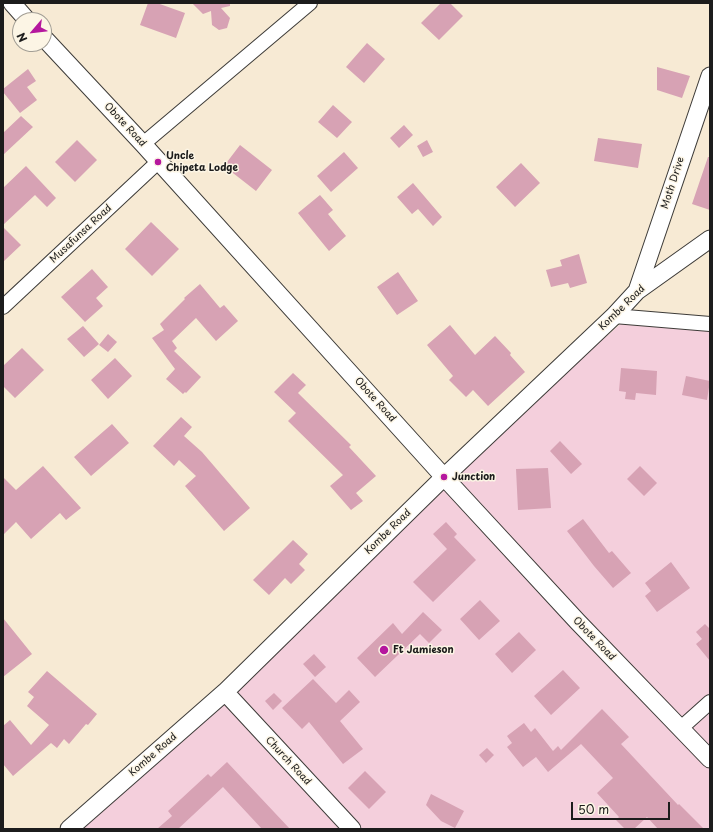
<!DOCTYPE html>
<style>
body{margin:0}
#map{position:relative;width:713px;height:832px;overflow:hidden;background:#f7ead4;font-family:"Playpen Sans",sans-serif}
canvas{display:block}
.frame{position:absolute;inset:0;border:4px solid #1c1c1c;pointer-events:none}
.north{position:absolute;left:12px;top:12px;width:40px;height:40px;box-sizing:border-box;background:#fcf5e5;border:1px solid #a29e95;border-radius:50%;rotate:242deg;font-size:11px;font-weight:700;line-height:16px;text-align:center;color:#1c1c1c}
.north::after{content:'';display:block;margin:auto;width:14px;height:18px;background:#b5179e;clip-path:polygon(50% 0,100% 100%,50% 72%,0 100%)}
.scale{position:absolute;left:571px;top:802px;width:99px;height:18px;box-sizing:border-box;border:2px solid #1c1c1c;border-top:0;padding-left:5px;font-size:12px;line-height:14px;white-space:nowrap;color:#1c1c1c;-webkit-text-stroke:3px #fcf5e5;paint-order:stroke}
</style>
<div id="map">
<canvas width="713" height="832"></canvas>
<div class="frame"></div>
<div class="north">N</div>
<div class="scale">50 m</div>
</div>
<script>
const ctx = document.querySelector('canvas').getContext('2d');
ctx.lineJoin = 'round';
function paint(path, color) { ctx.fillStyle = color; ctx.fill(path, 'evenodd'); }
function trace(path, color, width, dash) { ctx.strokeStyle = color; ctx.lineWidth = width; ctx.lineCap = dash ? 'butt' : 'round'; ctx.setLineDash(dash || []); ctx.stroke(path); }
function drawText(font, color, halo, rows, align = 'center') {
  ctx.font = font + ' "Playpen Sans",sans-serif'; ctx.lineWidth = 3; ctx.setLineDash([]); ctx.textBaseline = 'middle'; ctx.strokeStyle = halo; ctx.fillStyle = color; for (const [text, x, y, turn = 0] of rows) {
    ctx.save(); ctx.translate(x, y); ctx.rotate((+turn || 0) * Math.PI / 180); ctx.textAlign = isNaN(turn) ? turn : align; if (halo) ctx.strokeText(text, 0, 0); ctx.fillText(text, 0, 0); ctx.restore();
  }
}
paint(new Path2D(`
 M 633,313 L 710,319 L 710,829 L 64,829 L 430,491 Z`), '#f4cfdc');
paint(new Path2D(`
 M 148,3 L 157,3 L 185,13 L 176,38 L 140,25 Z
 M 192,3 L 230,3 L 230,6 L 221,8 L 230,18 L 227,28 L 219,30 L 212,25 L 211,11 L 203,14 Z
 M 441,3 L 450,3 L 463,16 L 439,40 L 421,23 Z
 M 367,43 L 385,59 L 364,83 L 346,67 Z
 M 657,67 L 690,76 L 682,98 L 657,90 Z
 M 28,69 L 36,81 L 27,87 L 37,100 L 20,113 L 3,92 L 3,89 Z
 M 333,105 L 352,122 L 337,138 L 318,122 Z
 M 21,116 L 33,127 L 3,155 L 3,133 Z
 M 404,125 L 413,135 L 399,148 L 390,138 Z
 M 598,138 L 642,144 L 638,168 L 594,161 Z
 M 77,140 L 97,160 L 75,182 L 55,162 Z
 M 427,140 L 433,152 L 423,157 L 417,146 Z
 M 240,145 L 272,170 L 256,191 L 224,166 Z
 M 344,152 L 358,168 L 331,192 L 317,176 Z
 M 708,157 L 710,157 L 710,210 L 692,204 Z
 M 521,163 L 540,183 L 515,207 L 496,187 Z
 M 26,166 L 56,198 L 47,207 L 35,195 L 3,225 L 3,188 Z
 M 413,183 L 442,217 L 433,226 L 418,209 L 412,214 L 397,197 Z
 M 320,195 L 333,210 L 328,214 L 346,236 L 329,251 L 298,213 Z
 M 151,222 L 179,249 L 152,276 L 125,249 Z
 M 3,227 L 21,245 L 3,262 Z
 M 579,254 L 587,283 L 570,288 L 568,283 L 551,287 L 546,270 L 562,266 L 560,260 Z
 M 92,269 L 108,287 L 96,298 L 103,306 L 85,322 L 61,297 Z
 M 398,272 L 418,301 L 397,315 L 377,287 Z
 M 200,284 L 220,308 L 224,305 L 238,321 L 216,341 L 196,318 L 172,341 L 177,348 L 174,351 L 201,377 L 186,393 L 185,392 L 183,394 L 166,379 L 175,369 L 152,338 L 164,330 L 160,324 L 185,299 L 184,298 Z
 M 450,325 L 475,355 L 495,336 L 511,353 L 510,355 L 525,372 L 488,406 L 473,390 L 466,397 L 449,380 L 453,376 L 427,345 Z
 M 83,326 L 99,344 L 84,357 L 67,339 Z
 M 108,334 L 117,342 L 108,352 L 99,345 Z
 M 22,348 L 44,370 L 15,398 L 3,386 L 3,366 Z
 M 115,358 L 132,376 L 108,399 L 91,380 Z
 M 621,368 L 657,371 L 656,395 L 636,393 L 635,400 L 625,399 L 626,392 L 619,391 Z
 M 293,373 L 306,385 L 298,393 L 351,445 L 349,447 L 376,476 L 356,493 L 363,501 L 351,510 L 330,486 L 343,475 L 288,421 L 296,413 L 274,392 Z
 M 686,376 L 710,381 L 707,400 L 682,395 Z
 M 181,417 L 192,427 L 184,436 L 202,452 L 250,508 L 224,531 L 185,486 L 196,476 L 179,460 L 174,466 L 153,446 Z
 M 112,424 L 129,443 L 91,476 L 74,457 Z
 M 560,441 L 582,464 L 571,474 L 550,451 Z
 M 43,466 L 81,508 L 66,520 L 60,513 L 31,539 L 16,522 L 3,535 L 3,477 L 16,490 Z
 M 640,466 L 657,483 L 644,496 L 627,479 Z
 M 548,468 L 551,508 L 518,510 L 516,469 Z
 M 583,519 L 609,553 L 612,551 L 631,573 L 613,588 L 594,566 L 567,531 Z
 M 446,522 L 457,534 L 454,537 L 476,560 L 433,602 L 413,582 L 447,549 L 433,534 Z
 M 293,540 L 308,554 L 299,564 L 305,570 L 291,584 L 285,578 L 269,595 L 253,580 Z
 M 671,562 L 690,588 L 657,612 L 645,596 L 651,591 L 645,583 Z
 M 480,600 L 500,621 L 479,640 L 460,619 Z
 M 423,612 L 442,630 L 429,643 L 420,634 L 375,677 L 357,658 L 393,623 L 402,634 Z
 M 3,618 L 32,654 L 3,677 Z
 M 705,624 L 710,629 L 710,661 L 696,644 L 702,639 L 696,632 Z
 M 519,632 L 536,650 L 512,673 L 495,654 Z
 M 314,654 L 326,667 L 315,677 L 303,664 Z
 M 563,670 L 580,688 L 551,715 L 534,696 Z
 M 47,671 L 97,714 L 88,725 L 86,724 L 69,744 L 64,739 L 57,748 L 51,743 L 13,776 L 3,764 L 3,726 L 10,720 L 31,745 L 49,725 L 27,706 L 34,697 L 28,692 Z
 M 313,679 L 336,703 L 349,690 L 360,702 L 340,721 L 363,749 L 343,764 L 309,722 L 302,729 L 282,708 Z
 M 274,693 L 282,701 L 273,710 L 265,701 Z
 M 602,709 L 629,737 L 621,744 L 678,805 L 679,804 L 704,829 L 658,829 L 647,817 L 634,829 L 625,829 L 616,820 L 619,817 L 597,793 L 613,778 L 581,744 L 548,772 L 536,757 L 523,767 L 507,747 L 512,743 L 507,736 L 524,723 L 531,732 L 535,728 L 553,751 L 558,746 L 561,750 Z
 M 487,748 L 494,755 L 486,763 L 479,755 Z
 M 227,762 L 290,829 L 262,829 L 223,787 L 178,829 L 157,829 L 172,816 L 168,811 L 208,774 L 211,777 Z
 M 365,771 L 386,792 L 369,809 L 348,788 Z
 M 431,794 L 464,811 L 455,828 L 441,821 L 426,805 Z`), '#d7a2b4');
const minor = new Path2D(`
 M 143,144 L 310,3
 M 3,307 L 158,162
 M 614,316 L 710,324
 M 681,728 L 710,702`);
const tertiary = new Path2D(`
 M 12,3 L 27,20
 M 44,38 L 143,144 L 444,477 L 577,621 L 710,759
 M 637,291 L 710,76
 M 225,692 L 352,829
 M 69,829 L 225,692 L 444,477 L 614,316 L 637,291 L 710,239`);
trace(minor, '#3d3b38', 16);
trace(tertiary, '#3d3b38', 19);
trace(minor, '#fff', 14);
trace(tertiary, '#fff', 17);
for (const [x, y, r, color] of [
 [158,162,4,"#b5179e"],
 [444,477,4,"#b5179e"],
 [384,650,5,"#b5179e"]
]) { const dot = new Path2D(); dot.arc(x, y, r, 0, 2 * Math.PI); ctx.fillStyle = color; ctx.fill(dot); trace(dot, '#fcf5e5', 1.5); }
drawText('10px', '#1c1c1c', '#fcf5e5', [
 ["Obote Road",125,125,47],
 ["Moth Drive",673,183,-72],
 ["Musafunsa Road",81,234,-43],
 ["Kombe Road",622,308,-44],
 ["Obote Road",375,400,48],
 ["Kombe Road",388,532,-44],
 ["Obote Road",594,639,46],
 ["Kombe Road",153,755,-41],
 ["Church Road",288,761,47]
]);
drawText('bold 10px', '#1c1c1c', '#fcf5e5', [
 ["Uncle",166,156],
 ["Chipeta Lodge",166,168],
 ["Junction",452,477],
 ["Ft Jamieson",393,650]
], 'left');
</script>
